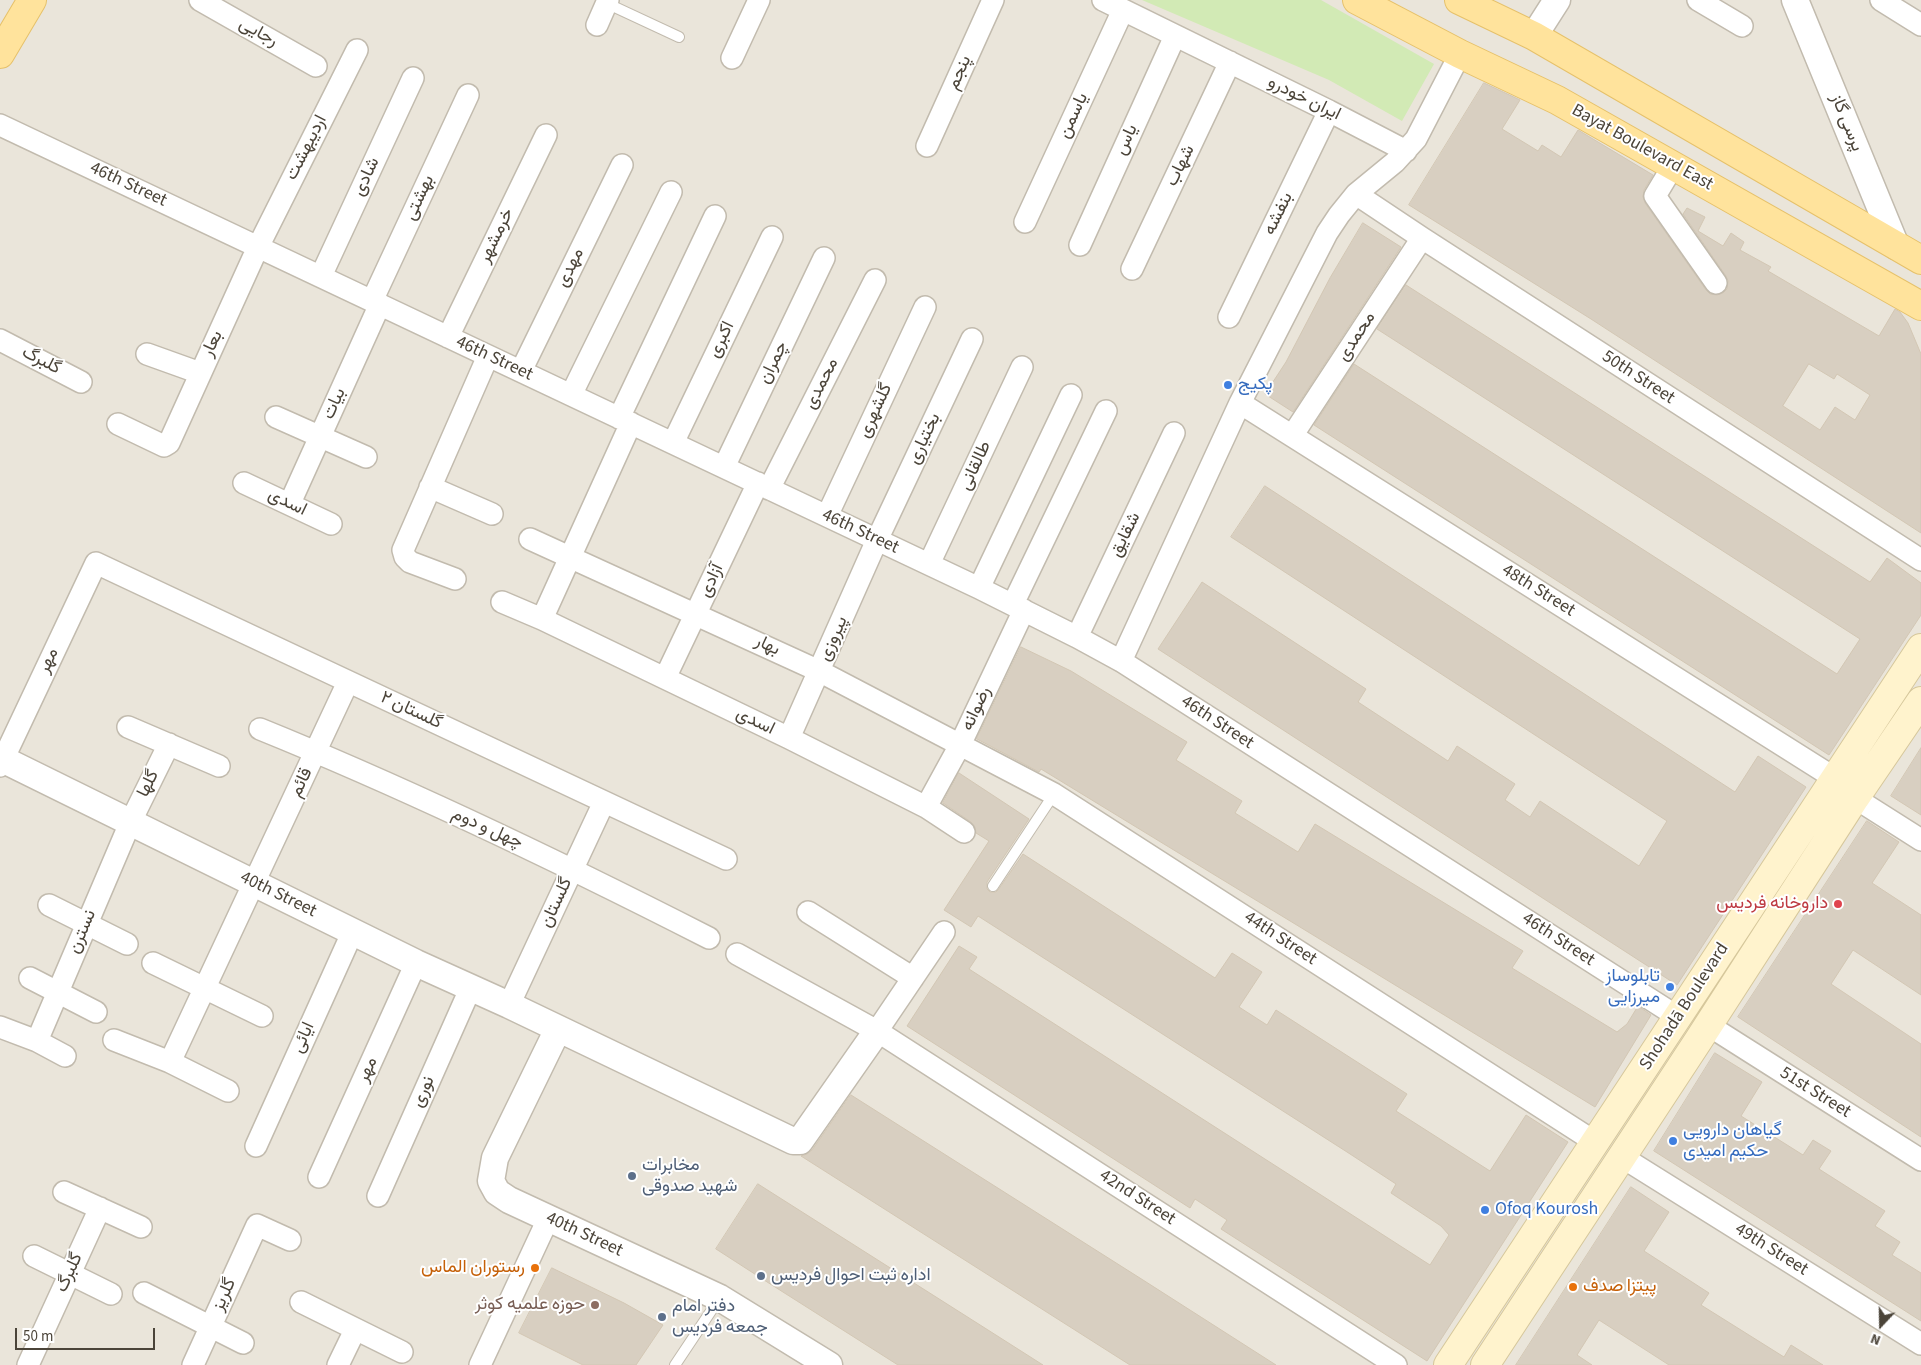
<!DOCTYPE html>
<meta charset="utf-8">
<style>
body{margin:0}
#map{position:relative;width:1921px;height:1365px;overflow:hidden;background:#f6f3ec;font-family:"Source Sans 3",sans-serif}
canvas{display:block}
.north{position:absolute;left:1856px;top:1300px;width:50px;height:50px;-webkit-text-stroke:4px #fff;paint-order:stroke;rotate:201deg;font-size:14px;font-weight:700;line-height:20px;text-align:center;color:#4b4439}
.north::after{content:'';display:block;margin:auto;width:18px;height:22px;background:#4b4439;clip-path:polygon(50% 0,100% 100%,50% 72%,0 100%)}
.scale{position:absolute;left:15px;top:1328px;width:140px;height:22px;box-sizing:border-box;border:2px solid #4b4439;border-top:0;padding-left:6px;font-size:15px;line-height:18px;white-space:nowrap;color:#4b4439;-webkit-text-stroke:4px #fff;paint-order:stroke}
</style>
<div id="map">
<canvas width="1921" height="1365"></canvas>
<div class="north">N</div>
<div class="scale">50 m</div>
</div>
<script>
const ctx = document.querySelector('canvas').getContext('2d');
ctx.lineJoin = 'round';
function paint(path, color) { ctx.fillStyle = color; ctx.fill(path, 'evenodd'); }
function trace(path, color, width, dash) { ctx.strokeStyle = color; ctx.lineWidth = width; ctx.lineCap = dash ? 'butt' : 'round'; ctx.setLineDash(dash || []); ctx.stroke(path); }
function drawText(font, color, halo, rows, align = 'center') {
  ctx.font = font + ' "Source Sans 3",Vazirmatn,sans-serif'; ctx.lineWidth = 4; ctx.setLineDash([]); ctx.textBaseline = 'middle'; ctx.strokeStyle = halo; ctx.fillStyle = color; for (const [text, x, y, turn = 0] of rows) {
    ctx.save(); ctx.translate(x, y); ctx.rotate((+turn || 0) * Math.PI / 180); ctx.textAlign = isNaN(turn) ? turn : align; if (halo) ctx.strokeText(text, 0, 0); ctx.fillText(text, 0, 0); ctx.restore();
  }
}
paint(new Path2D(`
 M 0,0 L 1921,0 L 1921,1365 L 0,1365 Z`), '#eae5da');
paint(new Path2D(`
 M 1142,0 L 1321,0 L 1434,64 L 1402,121 L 1329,80 Z`), '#d2eab5');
const building = new Path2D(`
 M 1484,83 L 1520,100 L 1502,129 L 1538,151 L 1542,145 L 1561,157 L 1578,130 L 1653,175 L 1644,190 L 1643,197 L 1645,203 L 1706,290 L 1710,294 L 1717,295 L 1723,293 L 1727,289 L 1728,281 L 1726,276 L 1683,214 L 1687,208 L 1705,217 L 1698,231 L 1723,246 L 1731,233 L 1744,242 L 1740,250 L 1771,267 L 1768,271 L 1879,336 L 1895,309 L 1900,312 L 1908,323 L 1921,354 L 1921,533 L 1591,319 L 1409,205 ZM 1809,364 L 1834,379 L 1837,374 L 1870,395 L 1855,420 L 1835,407 L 1820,430 L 1783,406 Z
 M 1363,223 L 1401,247 L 1293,412 L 1265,394 L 1286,362 L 1330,278 Z
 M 1406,285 L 1870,582 L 1887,558 L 1921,583 L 1921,615 L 1829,755 L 1314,425 L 1354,364 L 1837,674 L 1860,639 L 1377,329 Z
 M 1265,486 L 1735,792 L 1758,756 L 1806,787 L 1677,985 L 1158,649 L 1202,582 L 1366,689 L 1358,702 L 1448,761 L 1457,746 L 1515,784 L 1505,800 L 1530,817 L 1540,801 L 1639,866 L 1667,821 L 1231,537 Z
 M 1021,647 L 1071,671 L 1187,742 L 1176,760 L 1242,801 L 1235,813 L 1298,852 L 1315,824 L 1523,951 L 1512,968 L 1617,1032 L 1627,1024 L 1638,1006 L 1651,1015 L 1595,1107 L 1041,769 L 1039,772 L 977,739 Z
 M 1921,748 L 1921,815 L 1891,796 Z
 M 959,773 L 1029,819 L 987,882 L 987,889 L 990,892 L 996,892 L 998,890 L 1023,854 L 1215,978 L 1232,953 L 1262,972 L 1239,1007 L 1267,1025 L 1276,1010 L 1407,1094 L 1396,1111 L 1490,1171 L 1526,1115 L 1568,1142 L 1427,1361 L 1221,1229 L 1227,1220 L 1195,1199 L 1190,1208 L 907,1026 L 959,946 L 977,957 L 969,969 L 1430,1265 L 1449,1235 L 1441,1226 L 1391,1193 L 1396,1184 L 1347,1152 L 978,916 L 971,927 L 944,910 L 989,841 L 976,833 L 975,827 L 971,822 L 943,803 Z
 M 1867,821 L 1899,842 L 1872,883 L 1921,915 L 1921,995 L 1853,950 L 1831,984 L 1921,1044 L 1921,1137 L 1738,1017 Z
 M 1715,1053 L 1762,1082 L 1741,1116 L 1803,1155 L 1813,1140 L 1831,1151 L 1819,1169 L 1885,1211 L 1875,1226 L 1900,1242 L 1892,1255 L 1921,1273 L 1921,1321 L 1654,1151 Z
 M 851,1095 L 1143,1280 L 1276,1365 L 1130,1365 L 801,1156 L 807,1154 L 812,1150 Z
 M 758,1184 L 988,1330 L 1043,1365 L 898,1365 L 764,1280 L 716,1249 Z
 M 1631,1187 L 1669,1212 L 1644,1251 L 1709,1293 L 1701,1305 L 1784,1357 L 1791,1345 L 1823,1365 L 1669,1365 L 1599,1320 L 1577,1355 L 1592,1365 L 1516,1365 Z
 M 552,1268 L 624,1303 L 663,1325 L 636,1365 L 583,1365 L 519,1333 Z`);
paint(building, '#d8cfc1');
trace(building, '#d3c7b4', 1);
const service = new Path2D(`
 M 606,3 L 679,37
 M 993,886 L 1054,794
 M 675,1365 L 719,1299`);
const minor = new Path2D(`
 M 200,0 L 316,66
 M 1103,0 L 1329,111 L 1406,151
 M 1698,0 L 1742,26
 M 1881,0 L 1921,25
 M 597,25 L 608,0
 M 732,58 L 759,0
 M 0,125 L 979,588 L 1077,637 L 1121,661 L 1678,1017
 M 927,146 L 993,0
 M 1673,166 L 1655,196 L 1716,283
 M 1356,194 L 1422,238 L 1921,560
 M 1025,222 L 1123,10
 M 1080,245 L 1175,36
 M 1132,269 L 1230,62
 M 321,276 L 413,78
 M 372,301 L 468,95
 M 1229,317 L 1329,111
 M 448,337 L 546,135
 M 0,340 L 81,382
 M 147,354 L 200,373
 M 521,371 L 622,165
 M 571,395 L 671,192
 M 1240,403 L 1836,779
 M 276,417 L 366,457
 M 619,418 L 715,216
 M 118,424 L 164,446 L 169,443 L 258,247 L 357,50
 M 1292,436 L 1422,238
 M 673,443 L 772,237
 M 724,467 L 824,258
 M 244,483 L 331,524
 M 430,487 L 492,514
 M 769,489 L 875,280
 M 290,503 L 380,304
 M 827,516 L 925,307
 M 530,539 L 819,671 L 1054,794 L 1595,1142
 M 929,564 L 1022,367
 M 455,579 L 410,562 L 405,557 L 403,550 L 488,356
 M 979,588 L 1071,395
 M 502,602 L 542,619 L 789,738 L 926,807 L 964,832
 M 1013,604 L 1106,411
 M 542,619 L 631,423
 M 1077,637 L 1174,433
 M 1121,661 L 1240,403 L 1327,233 L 1339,215 L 1356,194 L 1395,162 L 1416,139 L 1460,54
 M 665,678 L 758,483
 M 128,727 L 219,766
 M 260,729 C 413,791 562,863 709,938
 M 789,738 L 877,540 L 972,339
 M 0,766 L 96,563 L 726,859
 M 1855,798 L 1921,840
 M 926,807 L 960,745 L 1024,610
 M 49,905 L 127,944
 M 808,912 L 913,978
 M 737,954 L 877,1031 L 1396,1365
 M 153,963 L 262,1016
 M 30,978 L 96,1012
 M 509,1005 L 604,802
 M 1708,1025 L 1921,1160
 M 0,1027 L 37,1041 L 65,1056
 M 877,1031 L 944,932
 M 114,1040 L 170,1062 L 228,1091
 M 37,1041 L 130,823 L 169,744
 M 170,1062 L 348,682
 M 256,1146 L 353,931
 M 1622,1157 L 1921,1344
 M 319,1177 L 416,963
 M 64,1192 L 141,1227
 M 378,1196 L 471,987
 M 34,1256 L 111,1294
 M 144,1293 L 243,1343
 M 301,1302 L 402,1352
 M 28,1365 L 100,1208
 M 193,1365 L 257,1225 L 290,1240
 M 338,1365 L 355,1330
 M 480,1365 L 548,1219`);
const tertiary = new Path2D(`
 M 1795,0 L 1896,246
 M 1534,36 L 1557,0
 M 0,758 L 416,963 L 509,1005 L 793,1141 L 800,1141 L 877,1031
 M 558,1029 L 495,1158 L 491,1181 L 497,1192 L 509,1200 L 720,1298 L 829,1365`);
const secondary = new Path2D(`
 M 1448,1365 L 1921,648
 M 1485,1365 L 1698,1041 L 1855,798 L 1921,701`);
const primary = new Path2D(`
 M 1357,0 L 1460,54 L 1557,100 L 1921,306
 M 1459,0 L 1534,36 L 1921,260
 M 0,54 L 32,0`);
trace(service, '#c2bbae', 12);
trace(minor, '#c2bbae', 24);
trace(tertiary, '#c2bbae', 29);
trace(secondary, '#d6c79b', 30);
trace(primary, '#e6c16a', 30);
trace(service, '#fff', 10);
trace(minor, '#fff', 21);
trace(tertiary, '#fff', 26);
trace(secondary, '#fff3cd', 28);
trace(primary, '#ffe39c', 28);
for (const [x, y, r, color] of [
 [1228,385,5,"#3f7fe0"],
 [1838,904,5,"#e0444e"],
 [1670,987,5,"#3f7fe0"],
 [1673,1141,5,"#3f7fe0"],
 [632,1176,5,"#5c6f8a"],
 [1485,1210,5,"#3f7fe0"],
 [535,1268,5,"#e8710a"],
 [761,1276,5,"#5c6f8a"],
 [1573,1287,5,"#e8710a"],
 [595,1305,5,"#8d6e63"],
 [662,1317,5,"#5c6f8a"]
]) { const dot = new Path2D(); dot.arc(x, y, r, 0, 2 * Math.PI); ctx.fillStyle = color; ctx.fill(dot); trace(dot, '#fff', 2); }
drawText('18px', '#4b4439', '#fff', [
 ["رجایی",258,33,29],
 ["پنجم",960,73,-66],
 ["ایران خودرو",1304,99,26],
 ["یاسمن",1074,116,-65],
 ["پرسی گاز",1846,123,68],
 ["یاس",1127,140,-65],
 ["اردیبهشت",307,148,-63],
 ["Bayat Boulevard East",1642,148,29],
 ["شهاب",1181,166,-64],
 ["شادی",367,177,-65],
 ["46th Street",128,185,25],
 ["بهشتی",420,198,-65],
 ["بنفشه",1279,214,-64],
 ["خرمشهر",497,236,-64],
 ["مهدی",571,268,-64],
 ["محمدی",1357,337,-57],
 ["اکبری",722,340,-64],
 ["بعار",213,344,-65],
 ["46th Street",494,359,25],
 ["گلبرگ",41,361,27],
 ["چمران",774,363,-64],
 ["50th Street",1638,378,33],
 ["محمدی",822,384,-63],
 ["بیات",335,404,-66],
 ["گلشهری",876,411,-65],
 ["بختیاری",925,439,-65],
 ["طالقانی",976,466,-65],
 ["اسدی",287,503,26],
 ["46th Street",860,532,25],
 ["شقایق",1126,535,-64],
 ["آزادی",712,581,-65],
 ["48th Street",1538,591,32],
 ["پیروزی",834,639,-66],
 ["بهار",767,646,25],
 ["مهر",49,661,-65],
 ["رضوانه",977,709,-65],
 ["گلستان ۲",411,711,25],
 ["اسدی",755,722,26],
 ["46th Street",1217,723,33],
 ["قائم",302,783,-65],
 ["گلها",149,784,-64],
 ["چهل و دوم",487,829,24],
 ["40th Street",278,895,26],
 ["گلستان",557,903,-65],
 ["نسترن",83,932,-67],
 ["44th Street",1280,939,33],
 ["46th Street",1558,940,33],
 ["Shohadā Boulevard",1685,1007,-57],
 ["ایائی",304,1038,-66],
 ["مهر",368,1070,-66],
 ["نوری",424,1092,-66],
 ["51st Street",1815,1093,32],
 ["42nd Street",1137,1198,33],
 ["40th Street",584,1235,25],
 ["49th Street",1771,1250,32],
 ["گلبرگ",70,1273,-65],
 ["گلریز",225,1295,-66]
]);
drawText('18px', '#366cbe', '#fff', [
 ["پکیج",1238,385],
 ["تابلوساز",1660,977,"right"],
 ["میرزایی",1660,998,"right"],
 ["گیاهان دارویی",1683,1131],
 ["حکیم امیدی",1683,1152],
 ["Ofoq Kourosh",1495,1210]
], 'left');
drawText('18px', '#be3a42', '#fff', [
 ["داروخانه فردیس",1828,904]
], 'right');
drawText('18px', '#4e5e75', '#fff', [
 ["مخابرات",642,1166],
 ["شهید صدوقی",642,1187],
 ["اداره ثبت احوال فردیس",771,1276],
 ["دفتر امام",672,1307],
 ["جمعه فردیس",672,1328]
], 'left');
drawText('18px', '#c56008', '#fff', [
 ["رستوران الماس",525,1268],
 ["پیتزا صدف",1583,1287,"left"]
], 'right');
drawText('18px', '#785e54', '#fff', [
 ["حوزه علمیه کوثر",585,1305]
], 'right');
</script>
